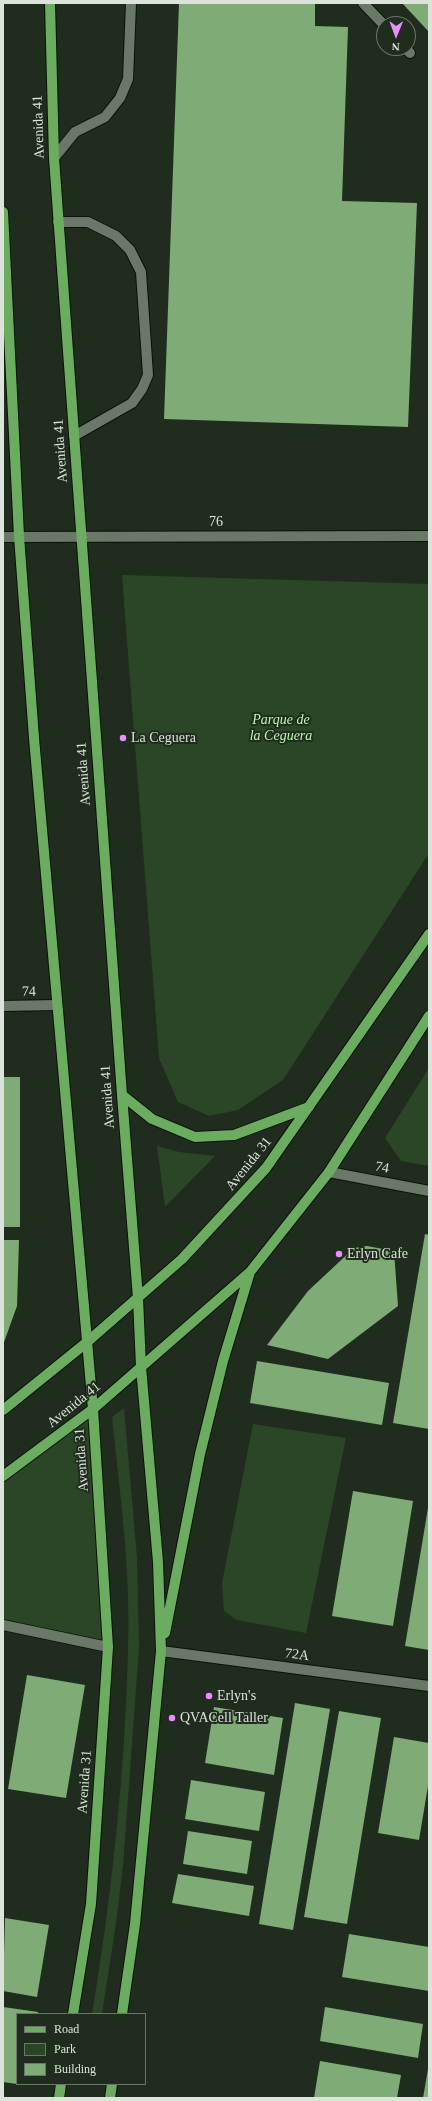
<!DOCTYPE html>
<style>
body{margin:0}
#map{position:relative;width:432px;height:2101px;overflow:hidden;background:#202c1e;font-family:Georgia,serif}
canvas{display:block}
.frame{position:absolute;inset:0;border:4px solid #dbe3da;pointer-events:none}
.legend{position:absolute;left:16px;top:2013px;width:130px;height:72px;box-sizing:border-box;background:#202c1e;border:1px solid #6b7569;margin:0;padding:5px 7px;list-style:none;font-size:12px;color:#dbe3da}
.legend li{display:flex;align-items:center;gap:8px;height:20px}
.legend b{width:20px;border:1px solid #6b7569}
.north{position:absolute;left:376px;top:16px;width:40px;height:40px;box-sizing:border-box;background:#202c1e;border:1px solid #6b7569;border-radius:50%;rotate:181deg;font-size:11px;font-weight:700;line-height:16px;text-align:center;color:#dbe3da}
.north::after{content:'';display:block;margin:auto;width:14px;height:18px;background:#ea8dfd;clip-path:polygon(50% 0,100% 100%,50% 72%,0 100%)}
</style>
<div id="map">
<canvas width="432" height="2101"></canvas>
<div class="frame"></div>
<ul class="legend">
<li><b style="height:5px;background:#6cac60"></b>Road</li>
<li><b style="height:11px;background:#2b4626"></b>Park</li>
<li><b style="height:11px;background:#7eab76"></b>Building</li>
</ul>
<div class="north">N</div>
</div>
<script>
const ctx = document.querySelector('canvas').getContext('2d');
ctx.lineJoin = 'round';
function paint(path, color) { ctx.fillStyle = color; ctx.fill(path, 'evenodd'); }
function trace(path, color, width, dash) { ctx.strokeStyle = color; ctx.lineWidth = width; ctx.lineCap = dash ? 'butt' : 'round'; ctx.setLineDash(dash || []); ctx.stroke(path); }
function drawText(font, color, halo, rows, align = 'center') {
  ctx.font = font + ' Georgia,serif'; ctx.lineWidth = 4; ctx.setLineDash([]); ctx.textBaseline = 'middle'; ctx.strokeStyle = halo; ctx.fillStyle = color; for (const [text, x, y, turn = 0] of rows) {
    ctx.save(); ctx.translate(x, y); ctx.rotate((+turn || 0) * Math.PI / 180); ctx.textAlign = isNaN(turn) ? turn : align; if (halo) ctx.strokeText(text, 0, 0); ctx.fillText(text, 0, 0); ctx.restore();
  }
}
paint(new Path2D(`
 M 122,575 L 429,584 L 429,853 L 283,1080 L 238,1110 L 209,1116 L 178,1102 L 159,1058 Z
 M 429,1068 L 429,1166 L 401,1161 L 385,1138 Z
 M 157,1146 L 179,1152 L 215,1156 L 165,1207 Z
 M 124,1408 L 137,1558 L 139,1648 L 123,1866 L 116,1923 L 102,2014 L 92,2014 C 112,1894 125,1771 128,1650 C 131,1572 120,1494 112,1417 Z
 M 93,1409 L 108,1647 L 3,1625 L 3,1476 Z
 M 253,1424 L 346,1438 L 306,1633 L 237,1620 L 224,1611 L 222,1583 Z`), '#2b4626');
paint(new Path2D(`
 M 179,3 L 315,3 L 315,26 L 348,27 L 342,201 L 417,203 L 408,427 L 164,419 Z
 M 402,3 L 429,3 L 429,32 Z
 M 3,1077 L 20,1077 L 20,1227 L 3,1227 Z
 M 425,1234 L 429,1235 L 429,1429 L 393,1423 Z
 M 3,1240 L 19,1240 L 17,1306 L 3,1345 Z
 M 367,1246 L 394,1251 L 398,1306 L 328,1359 L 267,1345 L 308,1291 L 354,1248 Z
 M 257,1361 L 389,1383 L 382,1425 L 250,1403 Z
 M 353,1491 L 413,1501 L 393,1626 L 332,1616 Z
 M 428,1508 L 429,1508 L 429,1650 L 405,1646 Z
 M 27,1675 L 85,1685 L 66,1798 L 8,1789 Z
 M 295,1703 L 330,1709 L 293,1930 L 259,1924 Z
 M 214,1707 L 283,1718 L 274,1775 L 205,1763 Z
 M 339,1711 L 381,1718 L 347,1924 L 304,1917 Z
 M 394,1737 L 429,1743 L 429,1780 L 419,1840 L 378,1833 Z
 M 191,1780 L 265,1792 L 259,1831 L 185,1819 Z
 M 188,1831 L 252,1841 L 247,1874 L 183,1864 Z
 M 178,1874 L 254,1886 L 249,1916 L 172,1903 Z
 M 5,1918 L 49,1925 L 37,1997 L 3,1991 Z
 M 349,1934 L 429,1947 L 429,1991 L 342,1977 Z
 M 3,2007 L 38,2012 L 38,2014 L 17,2014 L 17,2084 L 3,2082 Z
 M 325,2007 L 423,2024 L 418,2058 L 320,2041 Z
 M 320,2061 L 401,2075 L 397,2098 L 314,2098 Z
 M 428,2069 L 429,2098 L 423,2098 Z`), '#7eab76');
const service = new Path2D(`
 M 363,3 L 384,25
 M 405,48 L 410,53
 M 54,158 L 75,132 L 105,117 L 120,98 L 128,79 L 131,3
 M 58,222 L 88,222 L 116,236 L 130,250 L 141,272 L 148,375 L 142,389 L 132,403 L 74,436`);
const minor = new Path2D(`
 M 3,1006 L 56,1005`);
const tertiary = new Path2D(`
 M 3,537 L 429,536
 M 329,1172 L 429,1191
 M 3,1625 L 108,1647
 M 161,1651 L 429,1686`);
const primary = new Path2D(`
 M 50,3 L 54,158 L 122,1095 L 138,1298 L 141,1367 L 158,1562 L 161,1651 L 135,1924 L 122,2014
 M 3,212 L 19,536 L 34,738 L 93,1409 L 108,1647 L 91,1904 L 73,2014
 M 122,1095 L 152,1119 L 195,1137 L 234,1135 L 309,1107
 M 3,1410 L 86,1343 L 182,1259 L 266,1168 L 429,934
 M 3,1476 L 93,1409 L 250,1272 L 329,1172 L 429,1016
 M 165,1633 L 200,1454 L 223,1361 L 250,1272
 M 59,2098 L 61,2084
 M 110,2098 L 112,2084`);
trace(service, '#091408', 12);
trace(minor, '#091408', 12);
trace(tertiary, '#091408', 12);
trace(primary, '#091408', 12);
trace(service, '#6a7867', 10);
trace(minor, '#6a7867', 10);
trace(tertiary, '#6a7867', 10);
trace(primary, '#6cac60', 10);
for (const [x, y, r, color] of [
 [123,738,4,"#ea8dfd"],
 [339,1254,4,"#ea8dfd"],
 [209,1696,4,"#ea8dfd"],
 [172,1718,4,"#ea8dfd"]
]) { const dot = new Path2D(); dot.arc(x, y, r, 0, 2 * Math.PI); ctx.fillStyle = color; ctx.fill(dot); trace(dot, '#202c1e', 1.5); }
drawText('14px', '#dbe3da', '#202c1e', [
 ["Avenida 41",39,127,-92],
 ["Avenida 41",61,451,-94],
 ["76",216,522],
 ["Avenida 41",84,774,-94],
 ["74",29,992,-1],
 ["Avenida 41",108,1097,-94],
 ["Avenida 31",249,1164,-51],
 ["74",382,1168,11],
 ["Avenida 41",74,1405,-39],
 ["Avenida 31",82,1460,-94],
 ["72A",297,1655,7],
 ["Avenida 31",85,1782,-86]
]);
drawText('italic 14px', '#b9f9ad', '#202c1e', [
 ["Parque de",281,720],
 ["la Ceguera",281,736]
]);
drawText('14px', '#dbe3da', '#202c1e', [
 ["La Ceguera",131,738],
 ["Erlyn Cafe",347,1254],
 ["Erlyn's",217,1696],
 ["QVACell Taller",180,1718]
], 'left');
</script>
